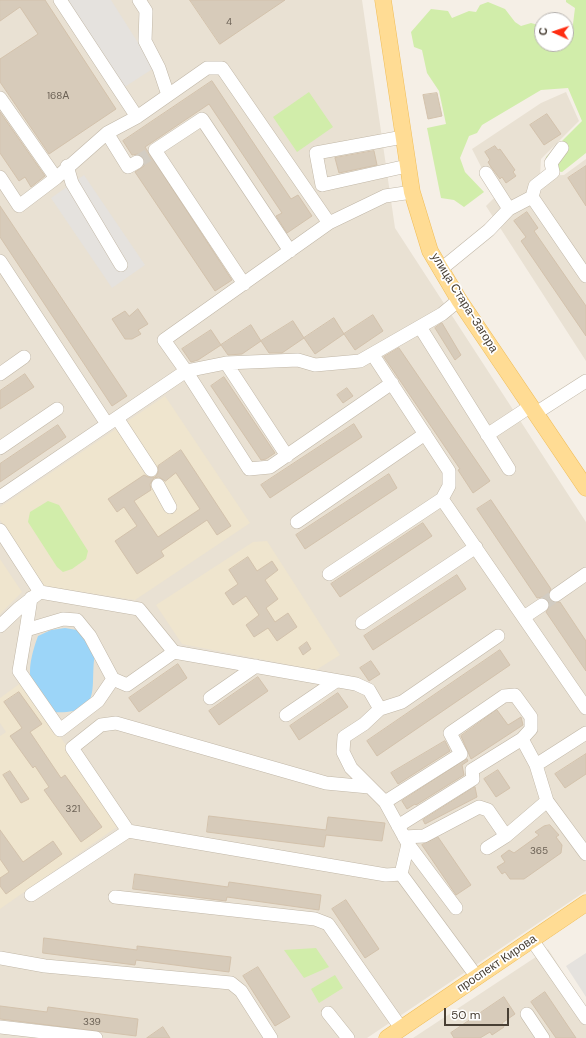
<!DOCTYPE html>
<meta charset="utf-8">
<style>
body{margin:0}
#map{position:relative;width:586px;height:1038px;overflow:hidden;background:#f5efe6;font-family:"DM Sans",sans-serif}
canvas{display:block}
.north{position:absolute;left:534px;top:12px;width:40px;height:40px;box-sizing:border-box;background:#fff;border:1px solid #b6b2ae;border-radius:50%;rotate:273deg;font-size:11px;font-weight:700;line-height:16px;text-align:center;color:#483f34}
.north::after{content:'';display:block;margin:auto;width:14px;height:18px;background:#ff2d12;clip-path:polygon(50% 0,100% 100%,50% 72%,0 100%)}
.scale{position:absolute;left:444px;top:1008px;width:65px;height:18px;box-sizing:border-box;border:2px solid #483f34;border-top:0;padding-left:5px;font-size:12px;line-height:14px;white-space:nowrap;color:#483f34;-webkit-text-stroke:3px #fff;paint-order:stroke}
</style>
<div id="map">
<canvas width="586" height="1038"></canvas>
<div class="north">С</div>
<div class="scale">50 m</div>
</div>
<script>
const ctx = document.querySelector('canvas').getContext('2d');
ctx.lineJoin = 'round';
function paint(path, color) { ctx.fillStyle = color; ctx.fill(path, 'evenodd'); }
function trace(path, color, width, dash) { ctx.strokeStyle = color; ctx.lineWidth = width; ctx.lineCap = dash ? 'butt' : 'round'; ctx.setLineDash(dash || []); ctx.stroke(path); }
function drawText(font, color, halo, rows, align = 'center') {
  ctx.font = font + ' "DM Sans",sans-serif'; ctx.lineWidth = 3.5; ctx.setLineDash([]); ctx.textBaseline = 'middle'; ctx.strokeStyle = halo; ctx.fillStyle = color; for (const [text, x, y, turn = 0] of rows) {
    ctx.save(); ctx.translate(x, y); ctx.rotate((+turn || 0) * Math.PI / 180); ctx.textAlign = isNaN(turn) ? turn : align; if (halo) ctx.strokeText(text, 0, 0); ctx.fillText(text, 0, 0); ctx.restore();
  }
}
paint(new Path2D(`
 M 0,0 L 362,0 L 395,228 L 586,522 L 586,891 L 367,1038 L 0,1038 Z
 M 566,92 L 579,121 L 541,159 L 540,176 L 564,175 L 586,159 L 586,361 L 486,206 L 496,196 L 472,149 L 541,103 Z
 M 548,949 L 586,1008 L 586,1038 L 413,1038 Z`), '#e9e1d3');
paint(new Path2D(`
 M 165,396 L 250,523 L 135,600 L 44,586 L 0,520 L 0,507 Z
 M 267,541 L 340,655 L 316,670 L 182,644 L 156,605 L 253,542 Z
 M 0,559 L 22,592 L 0,614 Z
 M 22,682 L 121,824 L 0,909 L 0,736 L 6,732 L 0,723 L 0,698 Z`), '#efe5ce');
paint(new Path2D(`
 M 566,0 L 586,0 L 586,153 L 562,172 L 545,170 L 546,157 L 582,121 L 568,88 L 541,90 L 482,125 L 477,133 L 469,136 L 460,158 L 465,172 L 484,192 L 464,207 L 454,200 L 441,198 L 427,128 L 446,124 L 439,91 L 427,73 L 422,50 L 414,47 L 411,32 L 431,9 L 448,11 L 452,18 L 469,11 L 476,12 L 480,5 L 488,2 L 505,9 L 515,22 L 521,26 L 531,23 L 542,26 L 542,44 C 549,51 557,44 566,44 L 573,24 L 575,8 L 566,2 Z
 M 309,92 L 333,127 L 297,152 L 273,117 Z
 M 48,501 L 59,505 L 88,551 L 86,559 L 72,569 L 63,572 L 57,567 L 28,522 L 30,512 Z
 M 316,948 L 329,967 L 304,978 L 284,950 Z
 M 335,975 L 343,988 L 319,1003 L 311,989 Z`), '#d1edaa');
paint(new Path2D(`
 M 67,0 L 111,0 L 154,68 L 123,88 Z
 M 84,175 L 145,265 L 112,288 L 51,198 Z
 M 586,953 L 586,997 L 566,966 Z`), '#e5e2de');
paint(new Path2D(`
 M 65,628 L 77,630 L 95,653 C 89,687 105,715 52,712 C 46,704 38,695 33,686 C 26,672 33,650 38,636 L 51,630 Z`), '#9cd5f8');
const building = new Path2D(`
 M 0,0 L 45,0 L 116,109 L 49,154 L 0,82 L 0,59 L 38,34 L 20,7 L 0,21 Z
 M 190,0 L 285,0 L 220,44 Z
 M 212,81 L 291,199 L 298,195 L 312,216 L 287,233 L 276,216 L 282,213 L 209,104 L 145,147 L 232,280 L 215,291 L 135,172 L 144,166 L 144,158 L 138,154 L 132,155 L 123,141 Z
 M 437,93 L 442,116 L 428,119 L 423,95 Z
 M 0,112 L 45,176 L 31,187 L 25,177 L 19,181 L 0,153 Z
 M 547,114 L 561,134 L 544,145 L 530,125 Z
 M 495,146 L 498,150 L 500,149 L 515,170 L 513,172 L 516,176 L 506,183 L 502,177 L 500,179 L 491,167 L 488,162 L 490,160 L 485,152 Z
 M 374,151 L 377,165 L 339,173 L 335,158 Z
 M 586,166 L 586,206 L 568,178 Z
 M 0,206 L 127,396 L 112,406 L 0,237 Z
 M 527,212 L 538,228 L 534,231 L 586,306 L 586,336 L 521,241 L 526,237 L 514,221 Z
 M 138,309 L 148,324 L 138,330 L 141,334 L 132,339 L 125,339 L 112,319 L 125,311 L 129,316 Z
 M 373,315 L 383,331 L 355,350 L 344,334 Z
 M 334,318 L 344,334 L 315,354 L 304,338 Z
 M 293,321 L 304,338 L 282,353 L 269,353 L 261,341 Z
 M 442,323 L 461,355 L 455,360 L 435,328 Z
 M 251,325 L 261,341 L 242,354 L 228,355 L 221,345 Z
 M 211,330 L 221,345 L 198,360 L 191,362 L 182,349 Z
 M 399,348 L 490,481 L 473,493 L 458,470 L 460,469 L 384,357 Z
 M 25,374 L 34,387 L 0,409 L 0,391 Z
 M 224,377 L 275,453 L 266,459 L 261,460 L 211,386 Z
 M 347,388 L 353,396 L 343,403 L 337,395 Z
 M 354,424 L 362,437 L 270,498 L 261,485 Z
 M 58,425 L 66,437 L 0,482 L 0,464 Z
 M 181,450 L 231,526 L 217,535 L 207,520 L 161,551 L 164,556 L 137,574 L 115,541 L 137,526 L 124,507 L 117,512 L 108,499 L 144,475 L 148,477 L 155,477 L 158,473 L 158,466 ZM 176,473 L 200,509 L 158,537 L 134,501 L 151,490 L 150,484 L 154,478 L 159,477 L 165,481 Z
 M 389,474 L 397,488 L 305,549 L 296,535 Z
 M 491,500 L 551,589 L 548,595 L 549,599 L 553,602 L 560,602 L 586,641 L 586,671 L 546,612 L 550,605 L 548,600 L 542,597 L 537,598 L 477,509 Z
 M 423,523 L 432,536 L 340,597 L 331,584 Z
 M 248,557 L 257,571 L 272,561 L 278,570 L 265,580 L 278,599 L 266,608 L 275,622 L 288,613 L 297,627 L 277,641 L 268,628 L 254,637 L 246,625 L 259,615 L 246,596 L 233,605 L 225,593 L 238,584 L 229,570 Z
 M 457,575 L 466,589 L 373,650 L 364,636 Z
 M 307,642 L 311,649 L 303,655 L 299,648 Z
 M 500,650 L 510,665 L 377,756 L 367,741 Z
 M 371,661 L 380,674 L 369,681 L 360,668 Z
 M 178,664 L 187,678 L 139,712 L 129,698 Z
 M 258,677 L 268,691 L 219,725 L 209,711 Z
 M 19,692 L 42,724 L 30,732 L 61,778 L 65,775 L 102,827 L 81,842 L 44,790 L 49,787 L 35,766 L 33,768 L 10,736 L 22,728 L 4,702 Z
 M 338,693 L 348,707 L 299,740 L 290,726 Z
 M 497,710 L 508,725 L 521,717 L 523,725 L 471,759 L 461,736 Z
 M 445,741 L 450,751 L 398,784 L 391,773 Z
 M 586,754 L 586,774 L 565,788 L 555,774 Z
 M 467,759 L 468,761 L 462,765 L 464,775 L 416,805 L 415,804 L 407,809 L 402,801 Z
 M 498,770 L 510,788 L 496,797 L 484,779 Z
 M 10,771 L 29,799 L 21,803 L 3,775 Z
 M 475,787 L 477,797 L 425,824 L 423,820 Z
 M 209,816 L 326,830 L 328,817 L 385,823 L 382,841 L 326,835 L 324,847 L 207,832 Z
 M 550,825 L 559,835 L 556,837 L 562,845 L 561,853 L 524,879 L 510,879 L 505,872 L 502,874 L 497,867 L 505,862 L 501,856 L 509,850 L 514,853 L 539,835 L 535,832 L 544,826 Z
 M 0,830 L 23,862 L 53,841 L 62,854 L 6,894 L 0,886 L 0,878 L 9,872 L 0,859 Z
 M 438,837 L 471,885 L 456,895 L 422,845 Z
 M 135,874 L 228,887 L 229,882 L 321,895 L 319,910 L 227,897 L 226,901 L 133,889 Z
 M 346,900 L 379,949 L 365,958 L 332,909 Z
 M 44,938 L 137,950 L 137,946 L 231,957 L 229,972 L 136,960 L 135,965 L 43,953 Z
 M 258,967 L 290,1017 L 275,1026 L 243,976 Z
 M 545,992 L 576,1038 L 556,1038 L 531,1002 Z
 M 504,997 L 515,1014 L 502,1023 L 504,1027 L 492,1035 L 490,1032 L 480,1038 L 454,1038 L 451,1033 Z
 M 0,1006 L 47,1012 L 48,1007 L 138,1019 L 136,1036 L 0,1019 Z
 M 163,1027 L 170,1038 L 147,1038 Z`);
paint(building, '#d7cbba');
trace(building, '#d3c2ac', 1);
trace(new Path2D(`
 M 137,162 L 150,154
 M 542,605 L 556,595`), '#d2ccc2', 13, [13, 6]);
const minor = new Path2D(`
 M 60,0 L 137,117
 M 139,0 L 146,11 L 145,41 L 159,68 L 168,95
 M 0,98 L 56,178
 M 107,133 L 128,167 L 137,162
 M 403,137 L 316,153 L 322,185 L 407,166
 M 67,166 L 72,183 L 121,265
 M 486,173 L 509,209
 M 0,177 L 19,206 L 56,178 L 107,133 L 137,117 L 207,68 L 222,68 L 329,223
 M 532,197 L 586,276
 M 0,261 L 107,424
 M 440,270 L 489,230 L 509,209 L 532,197 L 535,186 L 553,172 L 551,163 L 562,148
 M 244,284 L 155,150 L 202,119 L 290,251
 M 420,327 L 509,469
 M 373,355 L 449,471 L 449,486 L 442,499 L 586,708
 M 226,363 L 287,456
 M 0,374 L 24,357
 M 392,383 L 270,467 L 249,469 L 186,371 L 164,340 L 329,223 L 385,196 L 412,192
 M 536,413 L 586,381
 M 117,418 L 151,470
 M 487,435 L 531,406
 M 0,448 L 57,409
 M 158,485 L 170,507
 M 0,497 L 186,371 L 226,363 L 298,360 L 315,365 L 360,361 L 442,314 L 459,300
 M 297,522 L 425,434
 M 0,530 L 40,592
 M 329,574 L 442,499
 M 556,595 L 586,574
 M 524,617 L 542,605
 M 63,619 L 77,620 L 90,636 L 113,679 L 98,701 L 60,730 L 19,671 L 26,630 Z
 M 362,623 L 476,547
 M 0,626 L 18,609 L 40,592 L 139,609 L 174,652 L 356,684 L 369,690 L 380,709
 M 25,637 L 31,598
 M 113,679 L 127,685 L 174,652
 M 210,698 L 256,666
 M 286,715 L 336,681
 M 586,733 L 536,765 L 547,801 L 586,854
 M 522,739 L 536,765
 M 385,802 L 461,754 L 450,733 L 504,696 L 515,695 L 531,717 L 531,729 L 522,739 L 472,770 L 473,779 L 398,826
 M 128,831 L 72,748 L 101,725 L 116,723 L 326,783 L 369,787
 M 404,837 L 424,836 L 479,807 L 488,810 L 506,836
 M 487,848 L 506,836 L 547,801
 M 401,874 L 408,844
 M 31,895 L 128,831 L 386,875 L 401,874 L 477,977
 M 115,897 L 315,919 L 328,924 L 401,1028
 M 456,908 L 408,844 L 385,802 L 351,768 L 343,752 L 344,737 L 364,724 L 380,709 L 402,702 L 498,636
 M 532,940 L 586,1018
 M 0,958 L 45,966 L 231,983 L 241,991 L 271,1038
 M 328,1013 L 348,1038
 M 527,1014 L 543,1038
 M 0,1027 L 96,1038`);
const major = new Path2D(`
 M 383,0 L 412,192 L 430,251 L 459,300 L 586,488
 M 387,1038 L 586,903`);
trace(minor, '#c1b7a7', 14);
trace(major, '#f0bd58', 17);
trace(minor, '#fff', 13);
trace(major, '#ffdc94', 16);
drawText('10px', '#6c6256', null, [
 ["4",229,22],
 ["168А",58,96],
 ["321",73,809],
 ["365",539,851],
 ["339",92,1022]
]);
drawText('12px', '#483f34', '#fff', [
 ["улица Стара-Загора",464,303,58],
 ["проспект Кирова",497,964,-34]
]);
</script>
